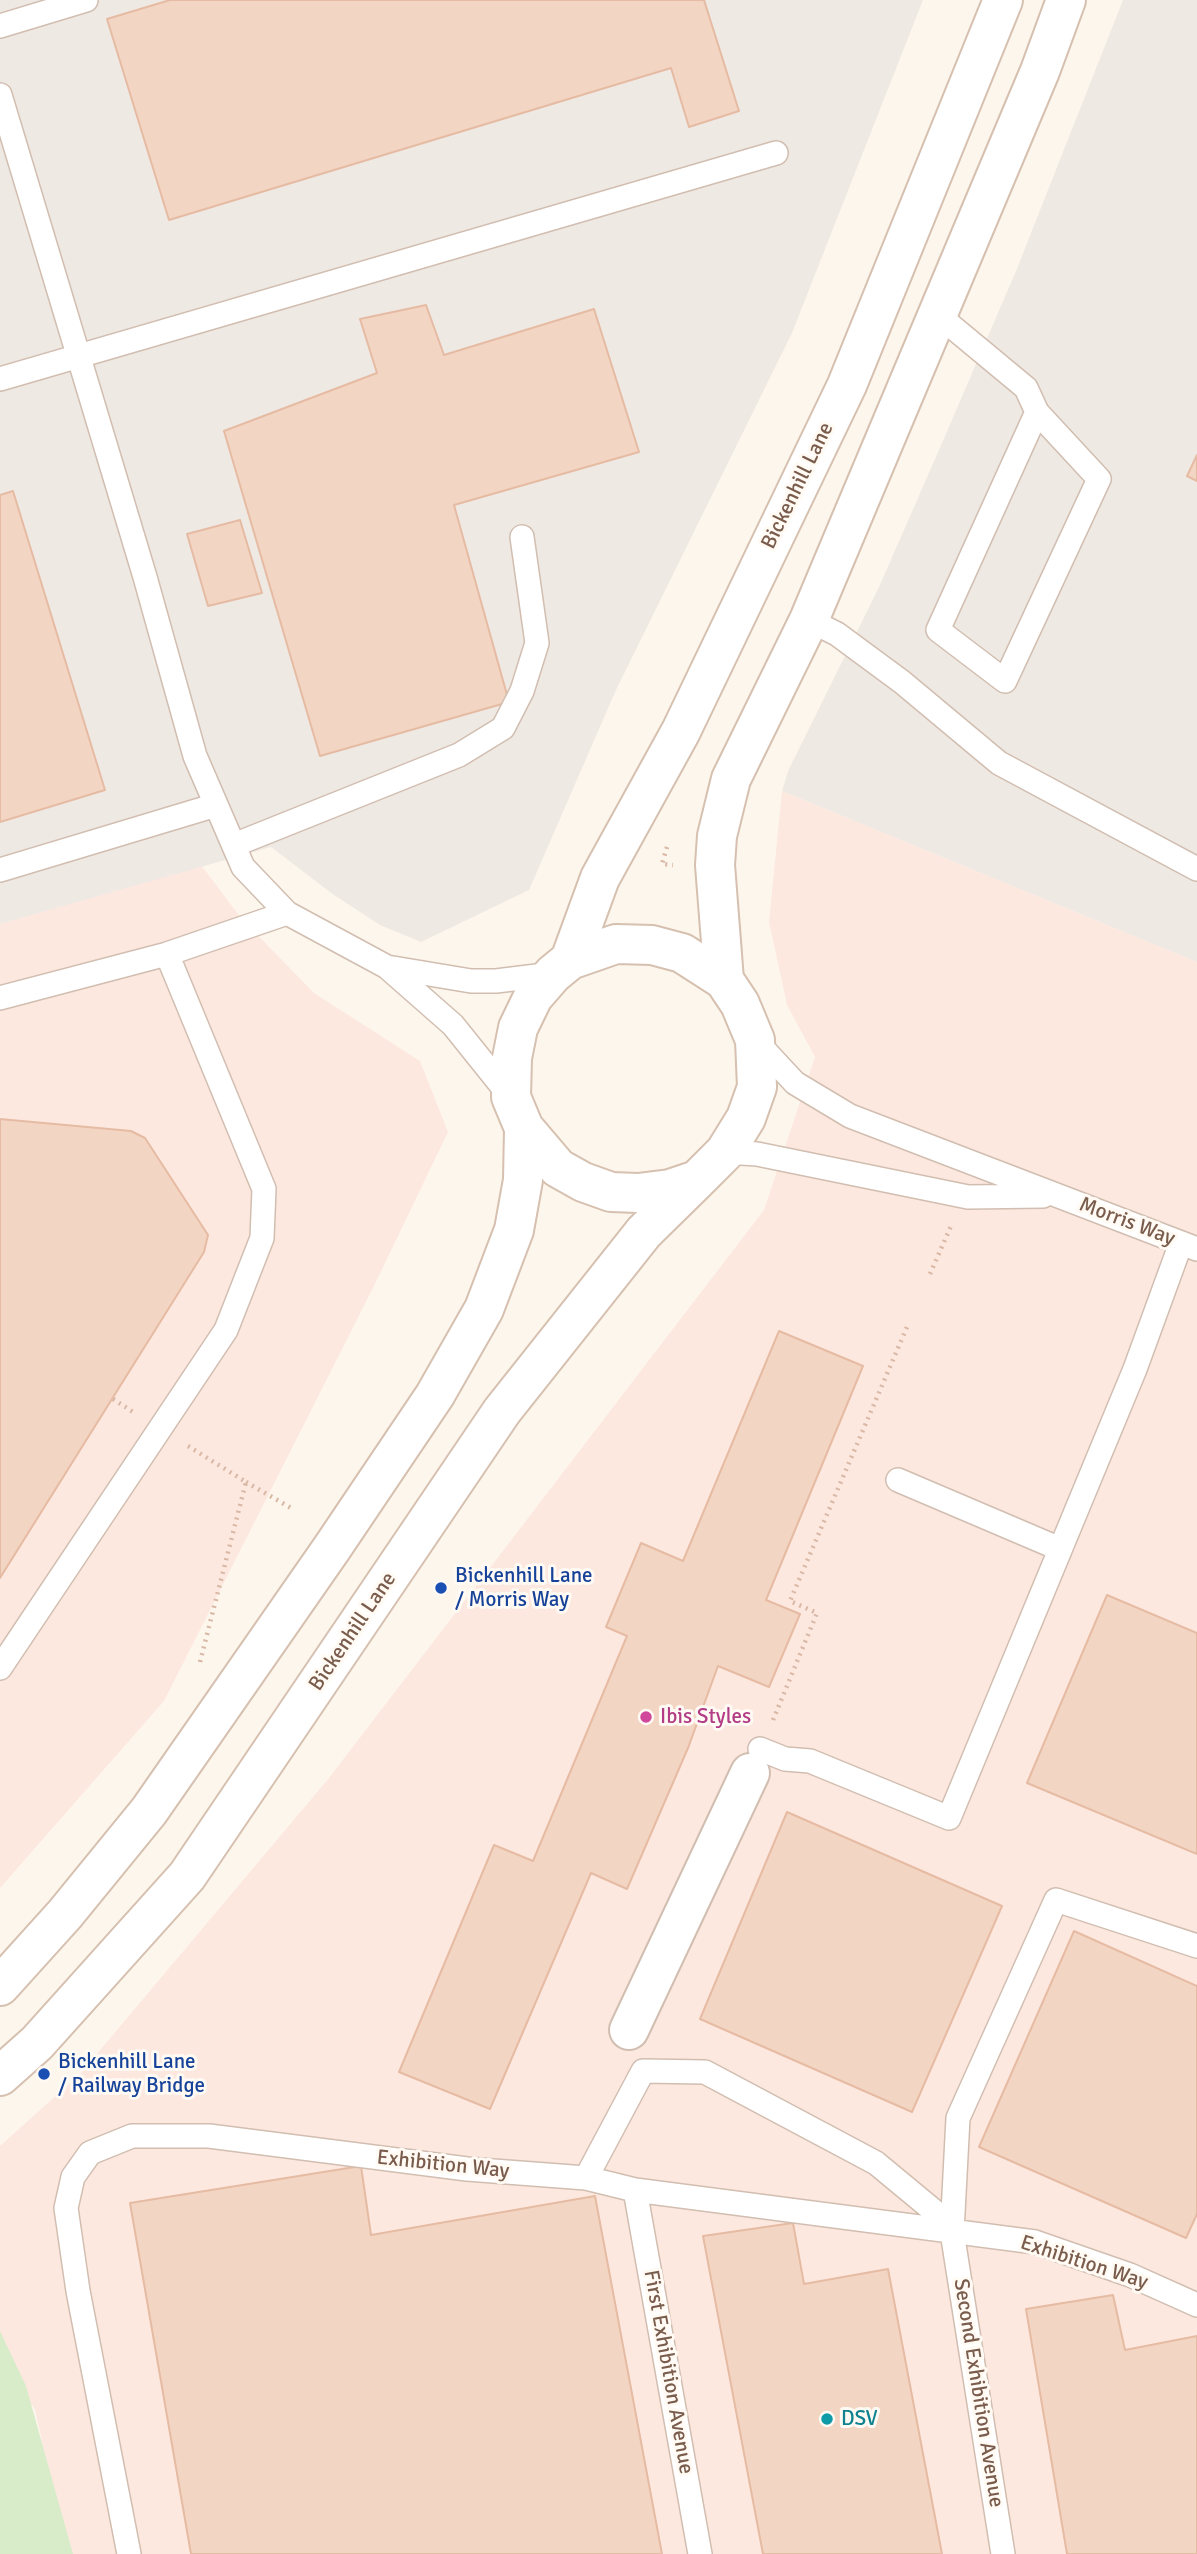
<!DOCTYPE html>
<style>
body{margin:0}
canvas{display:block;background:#fdf6ec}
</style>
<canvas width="1197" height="2554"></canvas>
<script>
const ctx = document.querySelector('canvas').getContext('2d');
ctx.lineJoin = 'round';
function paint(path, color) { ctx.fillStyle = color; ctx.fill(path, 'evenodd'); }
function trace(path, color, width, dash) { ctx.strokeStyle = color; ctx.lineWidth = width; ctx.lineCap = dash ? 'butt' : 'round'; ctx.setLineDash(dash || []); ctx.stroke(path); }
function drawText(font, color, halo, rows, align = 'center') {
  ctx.font = font + ' Signika,sans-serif'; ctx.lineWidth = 6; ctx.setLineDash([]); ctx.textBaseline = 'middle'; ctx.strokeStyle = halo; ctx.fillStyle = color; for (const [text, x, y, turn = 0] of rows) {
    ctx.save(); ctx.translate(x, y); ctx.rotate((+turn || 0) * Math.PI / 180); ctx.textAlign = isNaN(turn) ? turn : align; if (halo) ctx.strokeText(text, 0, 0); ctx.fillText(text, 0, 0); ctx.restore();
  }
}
paint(new Path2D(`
 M 782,791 L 1197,962 L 1197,2554 L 66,2554 L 35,2409 L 0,2364 L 0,2146 L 80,2074 L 329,1778 L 764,1210 L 815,1057 L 787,1005 L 769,922 Z
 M 201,865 L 241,918 L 314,993 L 420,1061 L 448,1132 L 373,1288 L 164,1701 L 0,1888 L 0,924 Z`), '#fde8e0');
paint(new Path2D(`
 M 0,0 L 923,0 L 792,333 L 616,690 L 529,890 L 421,942 L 380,925 L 334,895 L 271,847 L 0,924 Z
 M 1123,0 L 1197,0 L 1197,962 L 782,791 L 788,771 L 879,587 L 942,443 L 1016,271 Z`), '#efe9e4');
paint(new Path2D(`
 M 0,2331 L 26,2386 L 73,2554 L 0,2554 Z`), '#d8ecc9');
const building = new Path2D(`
 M 170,0 L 704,0 L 739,111 L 689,127 L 671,68 L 169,220 L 107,19 Z
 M 426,305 L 444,355 L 594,309 L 639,452 L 454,505 L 509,702 L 320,756 L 224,431 L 377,373 L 360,319 Z
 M 1197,455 L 1197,481 L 1187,476 Z
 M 13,491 L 105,790 L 0,822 L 0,495 Z
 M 240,520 L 262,593 L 208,606 L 187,534 Z
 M 0,1119 L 131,1131 L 145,1138 L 208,1235 L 204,1252 L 0,1578 Z
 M 779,1331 L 863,1366 L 766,1600 L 800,1614 L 769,1687 L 718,1666 L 688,1748 L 627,1889 L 591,1873 L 490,2109 L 399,2072 L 494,1845 L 533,1861 L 627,1636 L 606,1627 L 641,1543 L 683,1561 Z
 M 1107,1595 L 1197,1633 L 1197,1854 L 1027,1783 Z
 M 787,1812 L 1002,1906 L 912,2112 L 700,2019 Z
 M 1074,1931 L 1197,1986 L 1197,2214 L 1186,2238 L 979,2147 Z
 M 361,2166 L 371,2235 L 595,2196 L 662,2554 L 191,2554 L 130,2203 Z
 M 793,2223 L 804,2284 L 888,2269 L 942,2554 L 763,2554 L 703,2236 Z
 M 1113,2295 L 1125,2350 L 1197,2336 L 1197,2554 L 1067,2554 L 1026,2309 Z`);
paint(building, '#f3d5c3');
trace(building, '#e6bba3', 2);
const lane = new Path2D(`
 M 0,26 L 86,0
 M 0,95 L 145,577 L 195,756 L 243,867 L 287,913 L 387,967 L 453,1025 L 510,1096
 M 938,315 L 1026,388 L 1037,412 L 938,630 L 1005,681 L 1099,479 L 1037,412
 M 0,379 L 776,153
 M 809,620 L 837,634 L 902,682 L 999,763 L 1197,869
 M 234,845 L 459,755 L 503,728 L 522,691 L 537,643 L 522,537
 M 0,870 L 216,805
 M 387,967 L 471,981 L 496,981 L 553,974
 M 0,998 L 167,954 L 287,913
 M 755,1040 L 795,1083 L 850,1116 L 1197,1249
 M 725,1152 L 757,1154 L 968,1197 L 1043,1196
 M 898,1480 L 1060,1549
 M 0,1668 L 226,1330 L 262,1238 L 264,1189 L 167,954
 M 760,1749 L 785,1759 L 810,1761 L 949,1818 L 1135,1369 L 1181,1243
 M 586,2178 L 643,2071 L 705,2072 L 876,2163 L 940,2216 L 952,2232
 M 635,2190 L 700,2554
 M 129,2554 L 78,2291 L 66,2208 L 73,2177 L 90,2153 L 132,2136 L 209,2136 L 467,2169 L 586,2178 L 635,2190 L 1035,2242 L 1130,2275 L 1197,2305
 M 1003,2554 L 952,2232 L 958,2118 L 1056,1900 L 1197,1946`);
const street = new Path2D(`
 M 629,2030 L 750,1773`);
const secondary = new Path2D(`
 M 570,960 L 600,878 L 681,731 L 847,385 L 1003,0
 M 724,980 L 715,865 L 717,836 L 731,779 L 809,620 L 1040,71 L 1066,0
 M 0,1986 L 65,1914 L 149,1811 L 332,1548 L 435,1395 L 484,1309 L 514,1230 L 523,1180 L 524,1128
 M 0,2076 L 37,2043 L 187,1876 L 502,1411 L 644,1232 L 697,1180 L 725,1152 L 746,1118 L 757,1087 L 755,1040 L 740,1004 L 724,980 L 682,953 L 652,945 L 616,944 L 570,960 L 553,974 L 533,997 L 518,1028 L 512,1058 L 511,1097 L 524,1128 L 558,1168 L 583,1182 L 611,1192 L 638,1193 L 670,1189 L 697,1180`);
trace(lane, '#d1beb0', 26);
trace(street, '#d1beb0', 42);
trace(secondary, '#d6c0b0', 42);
trace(new Path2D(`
 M 667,847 L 662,864 L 673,865
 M 930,1274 L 951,1226
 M 113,1399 L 133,1412
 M 188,1446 L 246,1482 L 200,1662
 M 246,1482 L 291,1508
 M 773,1720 L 817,1613 L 790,1601 L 907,1327`), '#d9b8a5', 4.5, [2, 5]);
trace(lane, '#fff', 23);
trace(street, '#fff', 38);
trace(secondary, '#fff', 38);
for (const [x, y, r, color] of [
 [441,1588,7,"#1a4fb4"],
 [646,1717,7,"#d1479c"],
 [44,2074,7,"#1a4fb4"],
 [827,2419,7,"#0f9aa8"]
]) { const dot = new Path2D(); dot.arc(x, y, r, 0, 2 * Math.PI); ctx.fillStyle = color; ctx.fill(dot); trace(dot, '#fffaf3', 2.5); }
drawText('21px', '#7a5c4d', '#fffaf3', [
 ["Bickenhill Lane",798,486,-64],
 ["Morris Way",1127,1222,21],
 ["Bickenhill Lane",353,1632,-56],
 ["Exhibition Way",443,2165,6],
 ["Exhibition Way",1084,2263,18],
 ["First Exhibition Avenue",668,2372,80],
 ["Second Exhibition Avenue",978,2393,81]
]);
drawText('21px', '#164399', '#fffaf3', [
 ["Bickenhill Lane",455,1576],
 ["/ Morris Way",455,1600],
 ["Bickenhill Lane",58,2062],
 ["/ Railway Bridge",58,2086]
], 'left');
drawText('21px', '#b23c85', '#fffaf3', [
 ["Ibis Styles",660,1717]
], 'left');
drawText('21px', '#0d838f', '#fffaf3', [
 ["DSV",841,2419]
], 'left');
</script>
